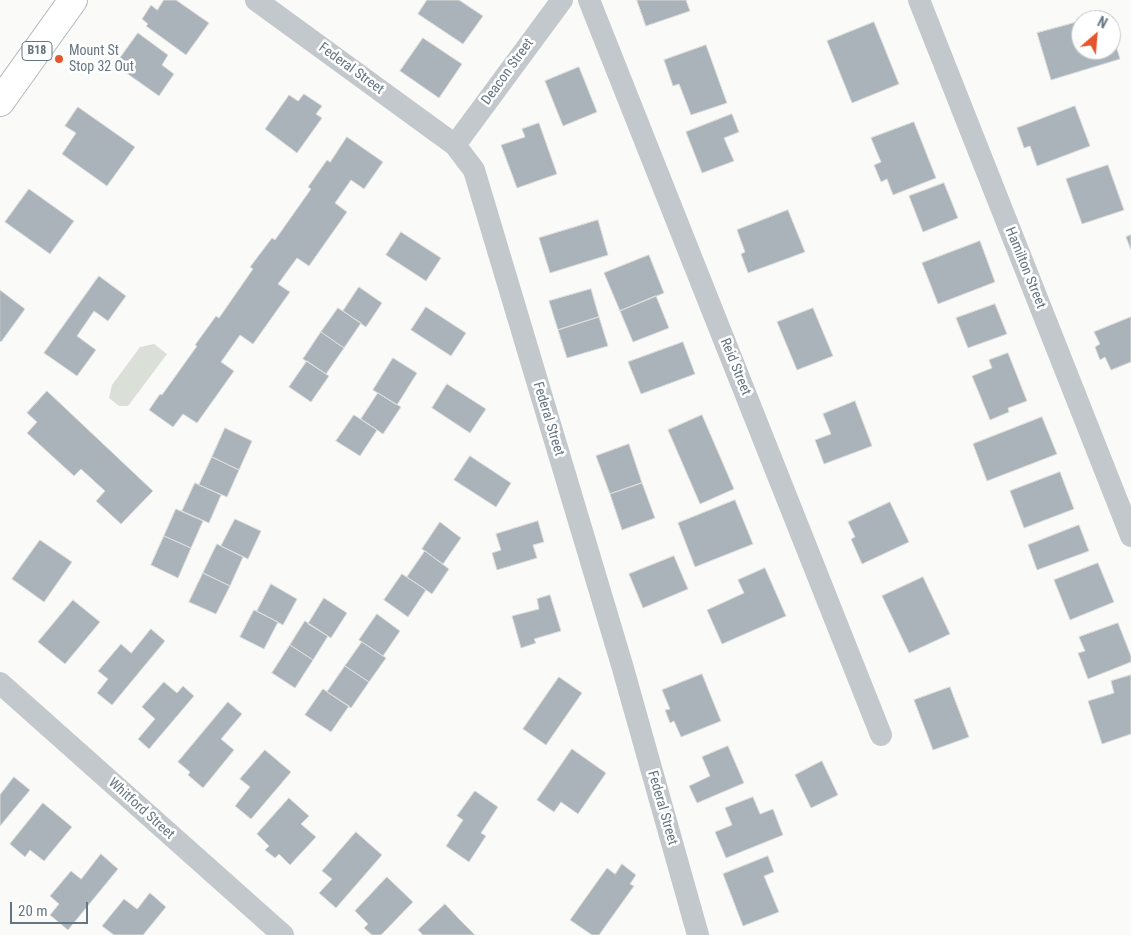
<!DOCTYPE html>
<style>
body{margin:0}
#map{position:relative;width:1131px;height:935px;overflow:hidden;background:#fafaf8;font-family:"Roboto Condensed",sans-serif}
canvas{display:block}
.north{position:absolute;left:1071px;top:10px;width:50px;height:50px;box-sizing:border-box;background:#fff;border:1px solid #c1c8cd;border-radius:50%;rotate:27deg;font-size:14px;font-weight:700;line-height:20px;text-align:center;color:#657683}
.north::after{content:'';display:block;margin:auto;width:18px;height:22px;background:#e4572e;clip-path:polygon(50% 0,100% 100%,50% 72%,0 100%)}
.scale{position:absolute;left:10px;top:902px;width:78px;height:22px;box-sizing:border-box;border:2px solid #657683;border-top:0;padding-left:6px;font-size:15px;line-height:18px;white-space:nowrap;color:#657683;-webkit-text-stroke:4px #fff;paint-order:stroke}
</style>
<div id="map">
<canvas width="1131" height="935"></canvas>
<div class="north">N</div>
<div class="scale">20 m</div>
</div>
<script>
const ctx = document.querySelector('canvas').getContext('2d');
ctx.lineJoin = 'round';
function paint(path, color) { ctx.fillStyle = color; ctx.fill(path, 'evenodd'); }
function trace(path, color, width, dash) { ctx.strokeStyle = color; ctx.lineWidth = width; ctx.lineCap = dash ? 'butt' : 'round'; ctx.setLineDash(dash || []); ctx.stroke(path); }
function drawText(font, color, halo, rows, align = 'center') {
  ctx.font = font + ' "Roboto Condensed",sans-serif'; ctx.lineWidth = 5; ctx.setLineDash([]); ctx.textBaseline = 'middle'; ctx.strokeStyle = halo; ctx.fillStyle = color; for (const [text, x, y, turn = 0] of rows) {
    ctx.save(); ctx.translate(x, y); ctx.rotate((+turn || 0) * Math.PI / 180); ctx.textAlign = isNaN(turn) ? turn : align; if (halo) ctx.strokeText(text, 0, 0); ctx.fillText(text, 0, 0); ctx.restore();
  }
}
paint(new Path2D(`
 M 154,344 L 167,354 L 128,406 L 119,406 L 109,398 L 112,385 L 140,347 Z`), '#dadfd7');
const building = new Path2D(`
 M 164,0 L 176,0 L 209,23 L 186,55 L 146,26 L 148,24 L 142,19 L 151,5 L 157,10 Z
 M 427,0 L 459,0 L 483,16 L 463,44 L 418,14 Z
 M 637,0 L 686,0 L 690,11 L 646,26 Z
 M 1106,13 L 1108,20 L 1083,20 Z
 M 1081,21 L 1081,50 L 1111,50 L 1111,29 L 1120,59 L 1051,80 L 1037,33 Z
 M 874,22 L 899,84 L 852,103 L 827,41 Z
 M 138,33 L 168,55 L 162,65 L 174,74 L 159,96 L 115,65 Z
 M 423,38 L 462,64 L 439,98 L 400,71 Z
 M 706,45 L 727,103 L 691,115 L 679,84 L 673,86 L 664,60 Z
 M 579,67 L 597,112 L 563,126 L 545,81 Z
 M 304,94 L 322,106 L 316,114 L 322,118 L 297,153 L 265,129 L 289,95 L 298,101 Z
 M 1075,106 L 1090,146 L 1037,166 L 1030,146 L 1024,148 L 1017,128 Z
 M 78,107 L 135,147 L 107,186 L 62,154 L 76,133 L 65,126 Z
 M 732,114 L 739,132 L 724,138 L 734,161 L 702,173 L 686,132 Z
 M 914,122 L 936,178 L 893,195 L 887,179 L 881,182 L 874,165 L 881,162 L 871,138 Z
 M 539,123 L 557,174 L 517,188 L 501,145 L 525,137 L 522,129 Z
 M 347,137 L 383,162 L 364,189 L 351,180 L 335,203 L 347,212 L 309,266 L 297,258 L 278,284 L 290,292 L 253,344 L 240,335 L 221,362 L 234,371 L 197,423 L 183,414 L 173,427 L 149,410 L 160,394 L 162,395 L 197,346 L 195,345 L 216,316 L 219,318 L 253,269 L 250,267 L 272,238 L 275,240 L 311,189 L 308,187 L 327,160 L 330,162 Z
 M 1108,165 L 1124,210 L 1082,224 L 1066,179 Z
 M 944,183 L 958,218 L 923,232 L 909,196 Z
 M 29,189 L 74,221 L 50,254 L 5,222 Z
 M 788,210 L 805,252 L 748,273 L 741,254 L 745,252 L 737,230 Z
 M 598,220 L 608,255 L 550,273 L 539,238 Z
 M 401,232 L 441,258 L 426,281 L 386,255 Z
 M 1131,235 L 1131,250 L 1126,237 Z
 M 980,241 L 995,282 L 938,304 L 922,263 Z
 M 649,255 L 664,293 L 620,311 L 604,273 Z
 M 99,276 L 126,296 L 108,321 L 94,311 L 77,336 L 96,350 L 77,376 L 44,353 Z
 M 359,287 L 382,303 L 366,327 L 343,311 Z
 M 591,289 L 599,317 L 558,330 L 549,301 Z
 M 0,290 L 25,309 L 1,342 L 0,341 Z
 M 656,296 L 669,328 L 633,342 L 620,311 Z
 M 995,304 L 1007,334 L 968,348 L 956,318 Z
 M 426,307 L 466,333 L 451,356 L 411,330 Z
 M 338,308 L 361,323 L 344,348 L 321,332 Z
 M 813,308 L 833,356 L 797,370 L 777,322 Z
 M 599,317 L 608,346 L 567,358 L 558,330 Z
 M 1131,317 L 1131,362 L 1111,370 L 1105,357 L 1100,360 L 1095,347 L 1100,344 L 1094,332 Z
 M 321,332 L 344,348 L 326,374 L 303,359 Z
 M 683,342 L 695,374 L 641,394 L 628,362 Z
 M 1008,353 L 1027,401 L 1008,408 L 1009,412 L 990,420 L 972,376 L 992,368 L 989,360 Z
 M 393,358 L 417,373 L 397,405 L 373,390 Z
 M 307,361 L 329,376 L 311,402 L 289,387 Z
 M 447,384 L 486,409 L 470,433 L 432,408 Z
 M 47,391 L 153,491 L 121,524 L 96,501 L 105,491 L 81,469 L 74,476 L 27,433 L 37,422 L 27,413 Z
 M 378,393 L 401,407 L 383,434 L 361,419 Z
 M 855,401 L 872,446 L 824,464 L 815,440 L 831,434 L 823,414 Z
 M 354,415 L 377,430 L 360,456 L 336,441 Z
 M 702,415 L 734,489 L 700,504 L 668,430 Z
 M 1042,417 L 1057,454 L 987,481 L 973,444 Z
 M 225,428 L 252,441 L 239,470 L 212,457 Z
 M 629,444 L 642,483 L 610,494 L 596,456 Z
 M 470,456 L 511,483 L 496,507 L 454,480 Z
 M 212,457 L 239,470 L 227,497 L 199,485 Z
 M 1060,472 L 1074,509 L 1024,528 L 1010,491 Z
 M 195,483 L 221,495 L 209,523 L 182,511 Z
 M 642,483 L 655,518 L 622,530 L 610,494 Z
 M 735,500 L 753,544 L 695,567 L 678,523 Z
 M 890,502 L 909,542 L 862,564 L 851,539 L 855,537 L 848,522 Z
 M 176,509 L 203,521 L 191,548 L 164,536 Z
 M 235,519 L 261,531 L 248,559 L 221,546 Z
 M 538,521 L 544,542 L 533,545 L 537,558 L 497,570 L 492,553 L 501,550 L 496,534 Z
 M 440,522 L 461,538 L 443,564 L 422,549 Z
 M 1079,525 L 1089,551 L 1037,570 L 1028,545 Z
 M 164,536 L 191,548 L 178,578 L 151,565 Z
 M 40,540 L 72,562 L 44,602 L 12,579 Z
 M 217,544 L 243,557 L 230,586 L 203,573 Z
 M 425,551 L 449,569 L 432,594 L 407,577 Z
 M 674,556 L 688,589 L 643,608 L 629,574 Z
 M 1098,563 L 1114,602 L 1070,620 L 1054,580 Z
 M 765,568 L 786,616 L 722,644 L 707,610 L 744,593 L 738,580 Z
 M 203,573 L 230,586 L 216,614 L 189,602 Z
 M 402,574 L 426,590 L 408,617 L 384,600 Z
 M 923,577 L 950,634 L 909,653 L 882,596 Z
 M 271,584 L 297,599 L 283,625 L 257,611 Z
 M 550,595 L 561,631 L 534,639 L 536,643 L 521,648 L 512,616 L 539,609 L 537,599 Z
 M 324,598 L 347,613 L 331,638 L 308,624 Z
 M 73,600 L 100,622 L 65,664 L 38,642 Z
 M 254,610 L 278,622 L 264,649 L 240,637 Z
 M 377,614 L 400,631 L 383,656 L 359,640 Z
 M 305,621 L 328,636 L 313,660 L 290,645 Z
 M 1118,623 L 1131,656 L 1131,662 L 1088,679 L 1078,653 L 1085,651 L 1079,637 Z
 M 151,629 L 165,641 L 112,705 L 97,693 L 108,679 L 98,671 L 121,644 L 131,653 Z
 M 362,642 L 386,658 L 369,682 L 345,666 Z
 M 290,645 L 313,660 L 295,688 L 272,673 Z
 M 345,666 L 369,682 L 351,708 L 327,692 Z
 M 702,674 L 721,721 L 681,737 L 674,721 L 670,723 L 665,710 L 670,709 L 662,690 Z
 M 1131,675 L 1131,734 L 1102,744 L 1088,701 L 1114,693 L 1111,681 Z
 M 559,677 L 582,693 L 546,745 L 523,729 Z
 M 164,682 L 177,693 L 183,686 L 194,696 L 149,749 L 138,739 L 155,719 L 142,707 Z
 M 950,687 L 969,737 L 933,750 L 914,700 Z
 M 323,689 L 349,706 L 331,732 L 305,715 Z
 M 228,702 L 242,714 L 221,739 L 234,750 L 203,788 L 188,775 L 190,772 L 178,762 Z
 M 728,746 L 744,783 L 697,803 L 689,786 L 710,776 L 702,757 Z
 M 572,749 L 606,773 L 578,814 L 561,802 L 554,812 L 537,800 Z
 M 265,750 L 291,772 L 251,819 L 235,806 L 250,787 L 240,779 Z
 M 822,761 L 838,795 L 811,808 L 795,775 Z
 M 14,777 L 30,790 L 0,826 L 0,795 Z
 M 475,791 L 498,807 L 481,833 L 486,836 L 469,862 L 446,846 L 463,820 L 457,816 Z
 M 753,797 L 760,814 L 773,809 L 783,835 L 726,858 L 715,832 L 732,825 L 725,808 Z
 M 289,798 L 309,816 L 301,824 L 316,837 L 290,865 L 279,854 L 275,858 L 265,850 L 269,846 L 257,834 Z
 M 43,803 L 72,827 L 44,861 L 30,850 L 25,857 L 10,844 Z
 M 356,832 L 382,855 L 336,908 L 319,893 L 332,879 L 322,871 Z
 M 101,854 L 118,869 L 68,930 L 50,915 L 59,904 L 50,896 L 71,871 L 81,879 Z
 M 768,856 L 774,872 L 764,876 L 779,912 L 743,926 L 723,874 Z
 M 622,864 L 636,875 L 630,884 L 634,886 L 599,935 L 592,935 L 570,920 L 607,868 L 615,874 Z
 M 387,877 L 413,902 L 381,935 L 372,935 L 364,928 L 368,924 L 355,911 Z
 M 150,893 L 166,907 L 143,935 L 114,935 L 102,926 L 124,899 L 137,909 Z
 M 445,904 L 460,920 L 475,935 L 423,935 L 418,930 Z`);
paint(building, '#aab3b9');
trace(building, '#dcdcda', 1);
const highway = new Path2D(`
 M 0,102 L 73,0`);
trace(highway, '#b4b9bd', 30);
trace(new Path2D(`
 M 256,0 L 455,145 L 474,170 L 622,665 L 698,935
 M 589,0 L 881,735
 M 919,0 L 1131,536
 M 455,145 L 562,0
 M 0,683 L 283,935`), '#c3c8cc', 22);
trace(highway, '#fff', 28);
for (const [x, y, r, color] of [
 [59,59,5,"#e4572e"]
]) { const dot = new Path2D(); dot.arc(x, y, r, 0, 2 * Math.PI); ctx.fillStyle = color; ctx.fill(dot); trace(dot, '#fff', 2); }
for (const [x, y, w] of [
 [37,51,30]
]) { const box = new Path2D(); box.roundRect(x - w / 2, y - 9.5, w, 19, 4); ctx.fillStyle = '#fff'; ctx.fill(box); trace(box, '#657683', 1); }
drawText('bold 12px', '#657683', null, [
 ["B18",37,51]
]);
drawText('14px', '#657683', '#fff', [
 ["Mount St",69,51],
 ["Stop 32 Out",69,67]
], 'left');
drawText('14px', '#657683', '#fff', [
 ["Federal Street",351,69,36],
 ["Deacon Street",508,72,-54],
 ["Hamilton Street",1025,268,68],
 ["Reid Street",735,367,68],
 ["Federal Street",548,419,73],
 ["Federal Street",662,808,74],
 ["Whitford Street",141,809,42]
]);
</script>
